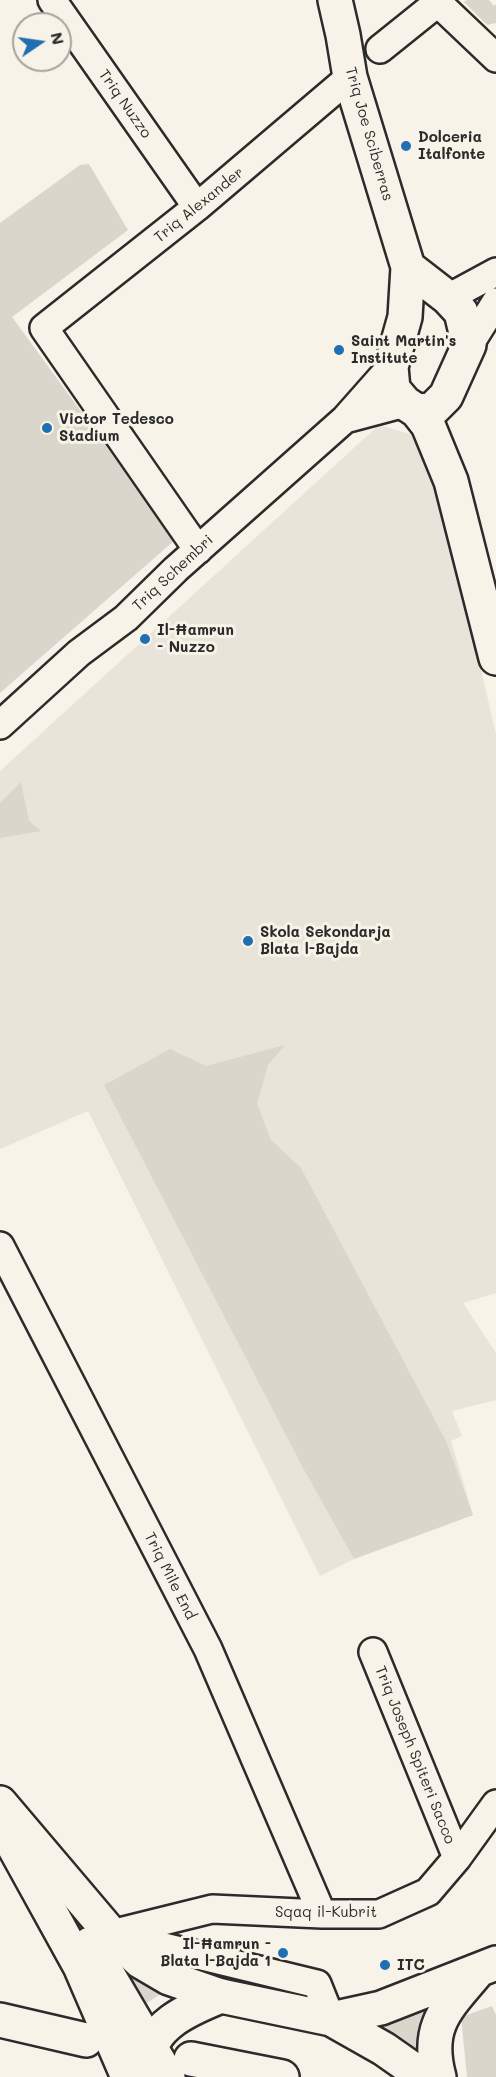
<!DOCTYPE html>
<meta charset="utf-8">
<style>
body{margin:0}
#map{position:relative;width:496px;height:2077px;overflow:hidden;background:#f7f3e8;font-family:Mali,sans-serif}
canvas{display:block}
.north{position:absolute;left:12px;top:12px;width:60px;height:60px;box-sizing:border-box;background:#f7f3e8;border:2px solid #a5a39c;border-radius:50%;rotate:77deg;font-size:16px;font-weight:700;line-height:24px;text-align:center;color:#2b2b2b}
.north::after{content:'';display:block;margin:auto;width:21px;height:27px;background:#1f6fb2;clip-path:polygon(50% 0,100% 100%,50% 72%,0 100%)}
</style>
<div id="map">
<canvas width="496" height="2077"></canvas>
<div class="north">N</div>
</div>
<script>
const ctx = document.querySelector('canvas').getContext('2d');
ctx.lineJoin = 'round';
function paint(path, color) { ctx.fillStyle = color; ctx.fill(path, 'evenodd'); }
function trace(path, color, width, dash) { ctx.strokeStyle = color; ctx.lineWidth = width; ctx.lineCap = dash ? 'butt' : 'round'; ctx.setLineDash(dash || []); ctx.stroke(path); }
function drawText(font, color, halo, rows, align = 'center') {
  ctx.font = font + ' Mali,sans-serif'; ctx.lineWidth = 6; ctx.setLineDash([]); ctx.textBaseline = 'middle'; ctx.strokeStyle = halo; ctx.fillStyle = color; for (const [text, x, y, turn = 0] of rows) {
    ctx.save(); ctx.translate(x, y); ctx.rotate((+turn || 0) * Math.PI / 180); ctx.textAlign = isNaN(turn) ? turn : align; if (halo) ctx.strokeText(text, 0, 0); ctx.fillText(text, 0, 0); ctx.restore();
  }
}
paint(new Path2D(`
 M 379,425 L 427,439 L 496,734 L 496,1293 L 463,1303 L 496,1353 L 496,1400 L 452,1411 L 462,1436 L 451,1441 L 473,1515 L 354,1559 L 320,1576 L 88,1111 L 0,1149 L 0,771 Z`), '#e8e4da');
paint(new Path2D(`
 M 467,0 L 489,0 L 494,6 L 496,4 L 496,23 L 487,25 L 464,2 Z
 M 89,164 L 128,230 L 12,317 L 175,540 L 0,693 L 0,223 L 80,165 Z
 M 21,782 L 29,821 L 41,831 L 0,838 L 0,803 Z
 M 285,1045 L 268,1065 L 257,1104 L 271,1140 L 301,1168 L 446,1441 L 473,1515 L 354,1559 L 302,1466 L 104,1085 L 170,1049 L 206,1066 Z
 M 110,1946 L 168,1989 L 138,2009 Z
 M 440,1994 L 423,2018 L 418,2052 L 369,2022 Z
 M 492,2006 L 496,2015 L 496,2077 L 467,2077 L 461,2017 Z`), '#dad6cc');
const street = new Path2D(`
 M 52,0 L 197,207
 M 435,0 L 496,58
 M 380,49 L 441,0
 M 448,298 L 496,272
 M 469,345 L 496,302
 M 345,419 L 405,403
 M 198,550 L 44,328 L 197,207 L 350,77
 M 0,725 L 79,653 L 126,618 L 176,569 L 345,419 L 391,367
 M 0,1246 L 208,1649 L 322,1914
 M 373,1652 L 457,1858
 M 111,1934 L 212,1909 L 322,1914 L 379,1914 L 428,1892 L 457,1858 L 496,1804
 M 115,1935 L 317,1984 L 331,2019`);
const secondary = new Path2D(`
 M 335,0 L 343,35 L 350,77 L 408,267 L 405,317 L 391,367 L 393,389 L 405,403 L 417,411 L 432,410 L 446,396 L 469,345 L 461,312 L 448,298 L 408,267
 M 417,411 L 428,425 L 451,481 L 496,658
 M 0,1803 L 111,1934 L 140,1961 L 169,1978 L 221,1996 L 331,2019 L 384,2049 L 424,2077
 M 331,2019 L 381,2008 L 496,1963
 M 439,2077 C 425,2026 447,2008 477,1972`);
const highway = new Path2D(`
 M 0,1821 L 80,1966 L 128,2077
 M 90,1944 L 168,2077
 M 0,2020 L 86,2040
 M 191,2059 L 282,2077
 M 149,2067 C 144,2027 191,2008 221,1996`);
trace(street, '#2b2b2b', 32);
trace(secondary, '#2b2b2b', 38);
trace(highway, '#2b2b2b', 38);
trace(street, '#f7f3e8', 27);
trace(secondary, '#f7f3e8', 33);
trace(highway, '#f7f3e8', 33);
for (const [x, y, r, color] of [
 [406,146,6,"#1f6fb2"],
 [339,350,6,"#1f6fb2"],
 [47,428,6,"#1f6fb2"],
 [145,639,6,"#1f6fb2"],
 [248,941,6,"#1f6fb2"],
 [283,1953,6,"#1f6fb2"],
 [385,1965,6,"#1f6fb2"]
]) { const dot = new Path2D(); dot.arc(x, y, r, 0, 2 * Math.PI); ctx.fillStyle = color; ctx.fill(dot); trace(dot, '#f7f3e8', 2); }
drawText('15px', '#2b2b2b', '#f7f3e8', [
 ["Triq Nuzzo",125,104,55],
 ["Triq Joe Sciberras",369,134,74],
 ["Triq Alexander",199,205,-39],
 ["Triq Schembri",173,573,-43],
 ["Triq Mile End",170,1576,63],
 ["Triq Joseph Spiteri Sacco",415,1755,68],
 ["Sqaq il-Kubrit",326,1912]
]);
drawText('bold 15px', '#2b2b2b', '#f7f3e8', [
 ["Dolceria",418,137],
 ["Italfonte",418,154],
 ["Saint Martin's",351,341],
 ["Institute",351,358],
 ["Victor Tedesco",59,419],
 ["Stadium",59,436],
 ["Il-Ħamrun",157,630],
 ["- Nuzzo",157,647],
 ["Skola Sekondarja",260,932],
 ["Blata l-Bajda",260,949],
 ["Il-Ħamrun -",271,1944,"right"],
 ["Blata l-Bajda 1",271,1961,"right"],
 ["ITC",397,1965]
], 'left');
</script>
